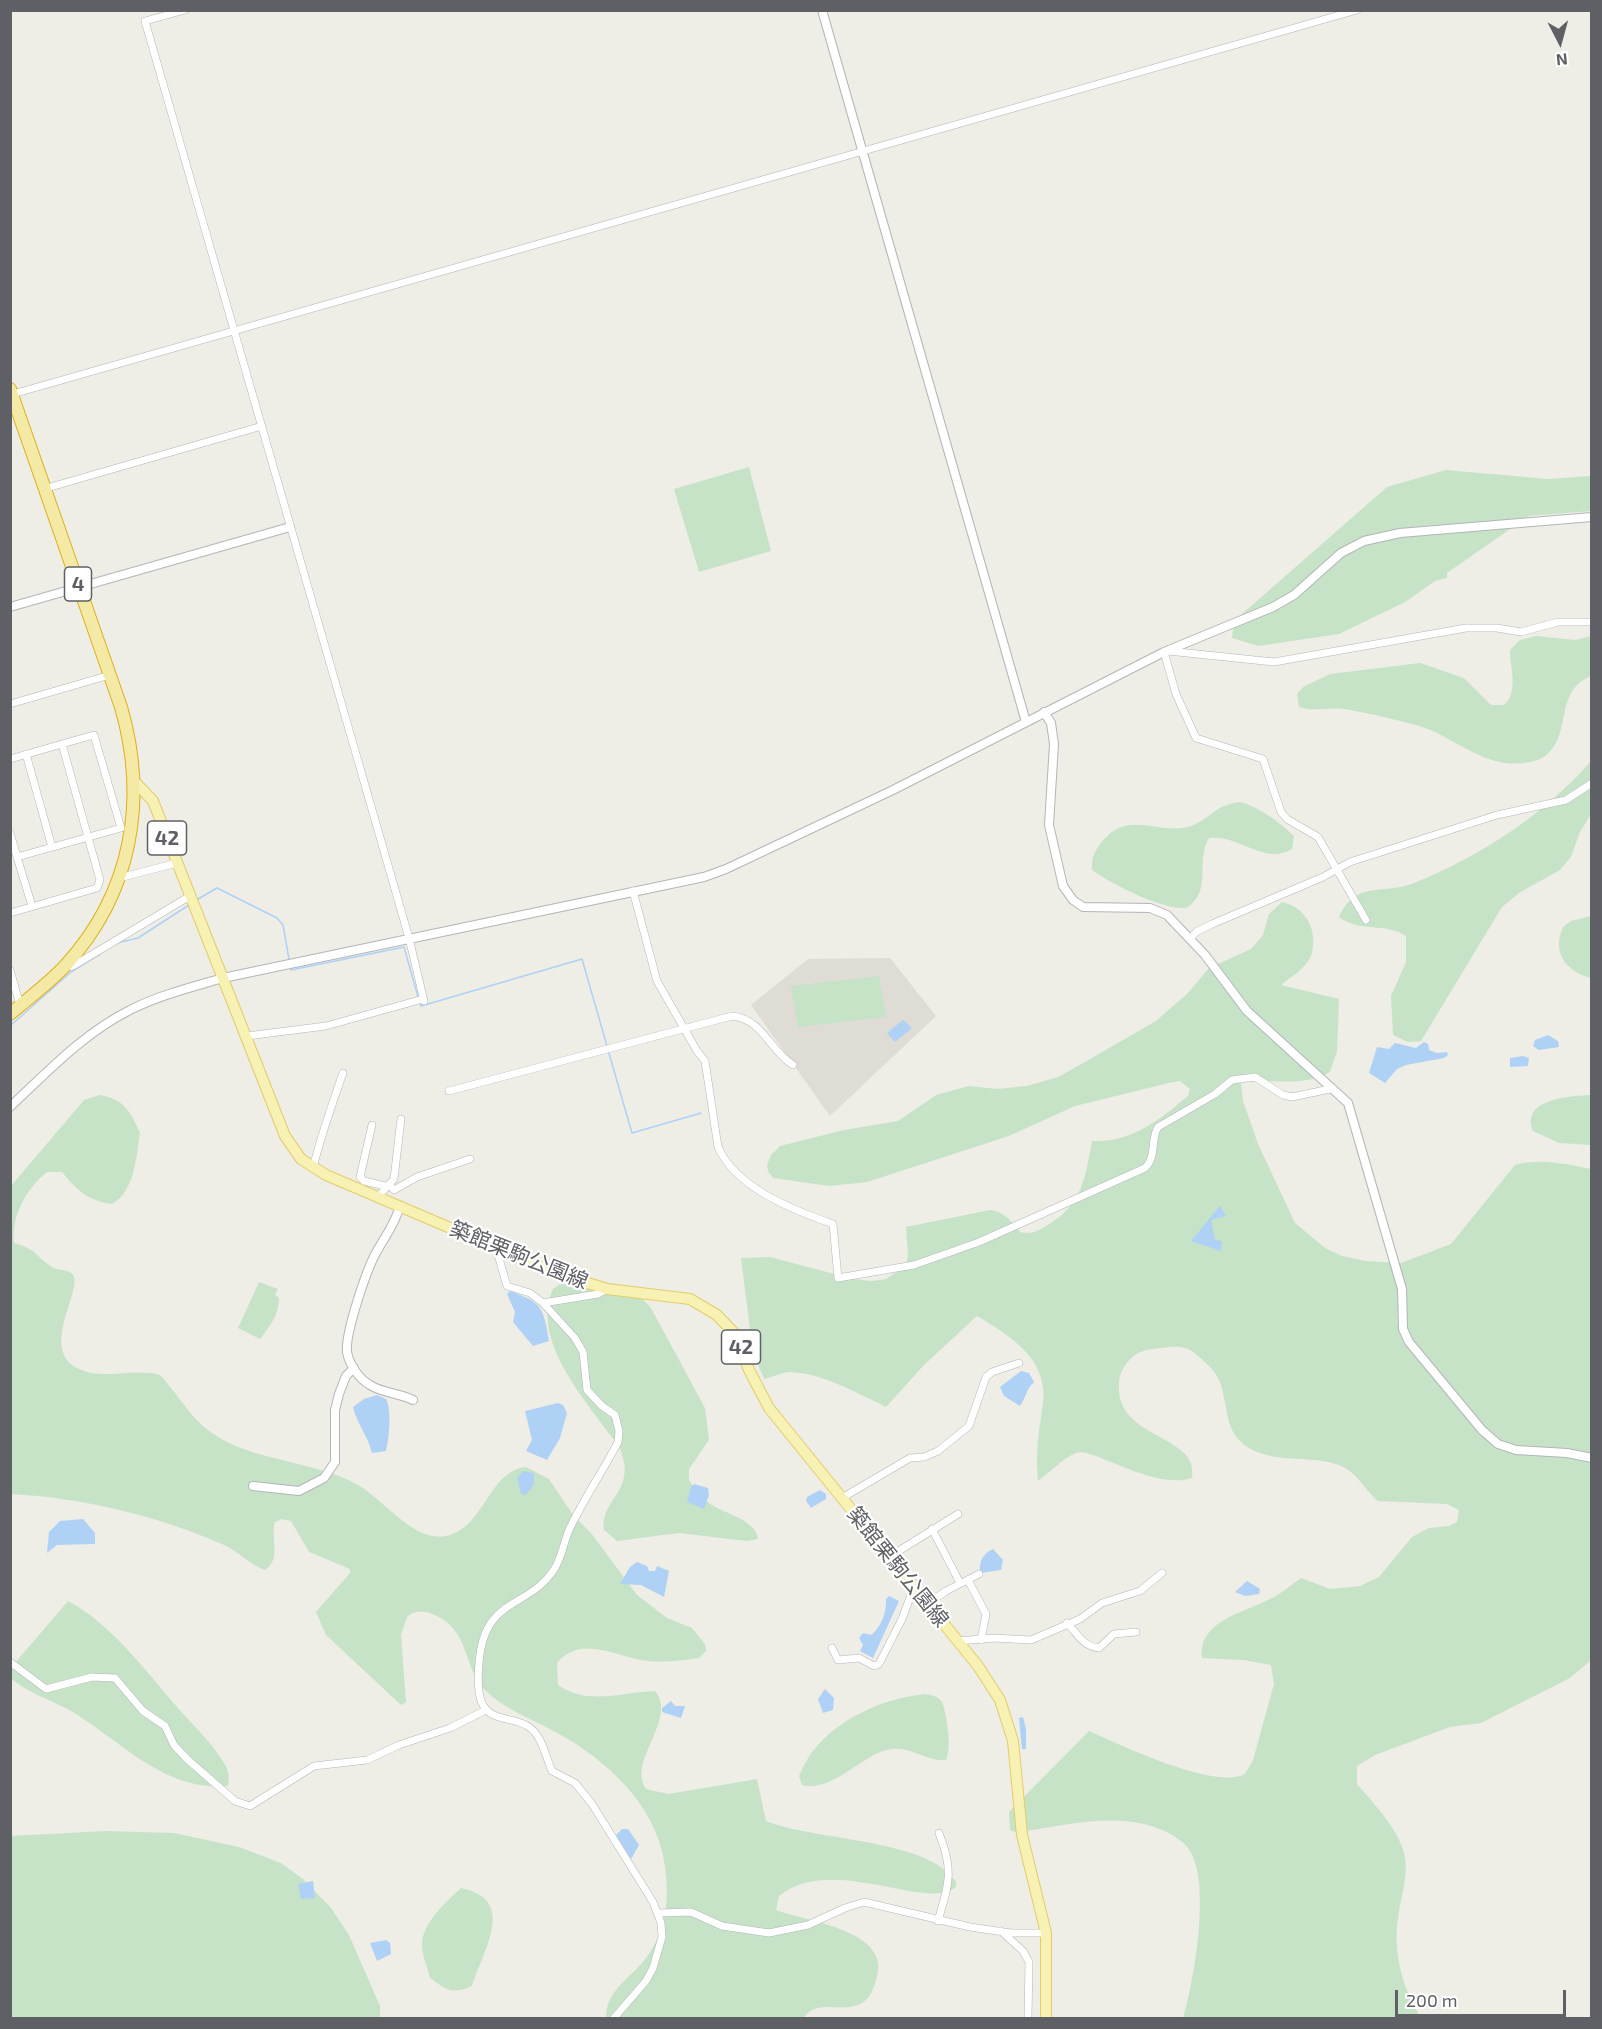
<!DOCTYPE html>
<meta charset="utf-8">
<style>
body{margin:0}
#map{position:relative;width:1602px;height:2029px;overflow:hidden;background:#eeede6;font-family:"Exo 2",sans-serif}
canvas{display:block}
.frame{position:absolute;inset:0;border:12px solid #5e6065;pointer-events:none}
.north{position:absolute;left:1530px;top:12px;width:60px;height:60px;-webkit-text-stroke:4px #fff;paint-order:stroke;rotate:174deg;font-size:16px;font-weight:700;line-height:24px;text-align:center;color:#5e6065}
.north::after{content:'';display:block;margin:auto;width:21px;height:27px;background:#5e6065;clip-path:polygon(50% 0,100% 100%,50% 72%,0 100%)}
.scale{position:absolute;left:1395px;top:1990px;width:171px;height:27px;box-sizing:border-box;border:3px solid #5e6065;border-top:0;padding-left:8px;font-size:18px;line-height:21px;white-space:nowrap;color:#5e6065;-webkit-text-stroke:4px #fff;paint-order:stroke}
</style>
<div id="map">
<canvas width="1602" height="2029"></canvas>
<div class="frame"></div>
<div class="north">N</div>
<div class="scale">200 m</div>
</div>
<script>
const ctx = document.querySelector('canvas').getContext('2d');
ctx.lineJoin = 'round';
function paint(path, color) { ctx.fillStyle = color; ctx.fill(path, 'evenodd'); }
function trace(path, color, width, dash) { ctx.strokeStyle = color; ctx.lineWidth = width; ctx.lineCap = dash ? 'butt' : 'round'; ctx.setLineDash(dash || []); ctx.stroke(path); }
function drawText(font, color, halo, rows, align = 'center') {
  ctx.font = font + ' "Exo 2","Noto Sans JP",sans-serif'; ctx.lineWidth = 4.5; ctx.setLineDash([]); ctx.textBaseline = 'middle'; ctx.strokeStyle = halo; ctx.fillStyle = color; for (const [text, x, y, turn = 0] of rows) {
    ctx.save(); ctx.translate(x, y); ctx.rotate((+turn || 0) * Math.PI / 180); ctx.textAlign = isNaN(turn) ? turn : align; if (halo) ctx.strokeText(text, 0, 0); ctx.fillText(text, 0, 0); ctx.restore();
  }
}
paint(new Path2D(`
 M 890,958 L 936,1016 L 830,1116 L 751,1005 L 808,959 Z`), '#dedcd5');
paint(new Path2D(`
 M 749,467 L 771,551 L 699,572 L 674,489 Z
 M 1446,470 L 1548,479 L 1591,476 L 1591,511 L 1529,516 L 1447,573 L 1447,578 L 1435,581 L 1405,602 L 1339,634 L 1258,646 L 1232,638 L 1234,621 L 1387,487 Z
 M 1536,636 L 1575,640 L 1592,636 L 1591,676 C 1553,691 1573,736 1545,756 C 1534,764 1513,765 1500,762 C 1470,756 1446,733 1416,725 C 1393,719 1368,713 1344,709 C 1329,707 1314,712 1299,707 L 1297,694 L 1303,687 L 1330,674 L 1420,663 L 1464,678 L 1491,705 L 1504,705 C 1519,692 1510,668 1510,650 L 1520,640 Z
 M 1591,761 L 1591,814 L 1580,832 L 1571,857 L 1560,870 L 1519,893 L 1502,907 L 1421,1041 L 1408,1042 L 1393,1035 L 1391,996 L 1406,962 L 1406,936 C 1385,922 1360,933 1339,917 C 1355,880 1384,895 1414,883 C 1479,857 1544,815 1591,761 Z
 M 1240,802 C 1261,808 1278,821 1294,836 L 1292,849 C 1265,866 1239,834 1209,838 C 1195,860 1213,893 1186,908 C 1161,910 1112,884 1092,870 C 1091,859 1094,853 1100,844 C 1128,807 1159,837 1191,826 C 1212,818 1214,805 1240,802 Z
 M 1282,902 C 1306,907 1319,931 1311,956 C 1306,968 1291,977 1281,985 L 1339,999 L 1337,1051 L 1330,1072 C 1302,1088 1272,1078 1241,1082 L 1243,1101 L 1258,1144 L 1295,1223 L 1325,1248 L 1342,1256 L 1366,1261 L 1401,1263 L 1451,1244 L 1515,1165 C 1541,1158 1566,1164 1591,1169 L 1591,1660 L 1570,1678 L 1481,1723 L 1450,1727 L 1375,1755 L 1357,1766 L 1357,1784 C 1374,1804 1397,1827 1404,1853 C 1409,1875 1402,1891 1399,1912 C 1392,1950 1401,1985 1421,2018 L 1183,2018 C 1194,1981 1211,1885 1190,1851 C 1181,1836 1156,1826 1139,1823 C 1099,1815 1055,1828 1015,1832 L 1010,1830 L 1009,1812 L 1089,1731 C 1121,1745 1214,1790 1245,1774 L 1253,1760 L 1274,1684 L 1271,1665 L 1243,1660 L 1202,1658 C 1198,1621 1243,1613 1270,1599 C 1281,1594 1291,1585 1301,1578 L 1330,1589 L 1360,1586 L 1379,1577 L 1412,1537 L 1429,1528 L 1449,1526 L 1457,1522 L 1459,1510 L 1447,1504 L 1378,1501 C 1364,1489 1357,1472 1339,1465 C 1309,1454 1263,1466 1239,1440 C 1223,1423 1228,1395 1217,1376 C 1213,1369 1205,1362 1198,1356 C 1190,1348 1181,1346 1169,1347 C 1160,1348 1146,1349 1138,1353 C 1128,1359 1120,1370 1119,1382 C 1114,1441 1200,1433 1192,1478 C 1154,1491 1091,1446 1076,1453 C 1063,1458 1049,1473 1038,1481 C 1035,1451 1039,1432 1043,1403 C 1049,1359 1009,1335 977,1316 L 924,1365 L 886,1407 C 857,1393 824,1374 791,1372 C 783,1372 772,1377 764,1379 L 753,1353 L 741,1258 L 770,1257 L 853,1279 L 872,1281 L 886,1279 L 905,1267 L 908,1256 L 906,1227 L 990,1210 C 1003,1211 1013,1222 1020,1232 C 1032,1235 1040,1230 1051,1223 C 1082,1204 1086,1175 1092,1141 C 1131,1143 1159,1120 1188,1096 L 1190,1089 L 1180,1081 L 1173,1082 L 1075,1106 L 1009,1136 L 867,1182 L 829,1186 L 773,1178 L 768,1171 L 767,1165 L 771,1155 L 780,1146 L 844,1130 L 898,1121 L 936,1095 L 969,1086 L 997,1089 L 1027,1086 L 1058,1077 L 1085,1062 L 1156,1021 L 1188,993 L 1209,968 L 1251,949 L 1263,935 L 1269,914 Z
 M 1591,916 L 1592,916 L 1591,978 C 1567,972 1551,953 1563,927 L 1571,921 Z
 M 879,976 L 886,1017 L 798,1027 L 791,986 Z
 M 100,1095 C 124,1099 131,1112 140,1133 C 136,1157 135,1191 112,1204 C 88,1201 77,1190 62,1172 L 47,1172 C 27,1188 11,1215 14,1243 C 38,1250 34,1255 52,1267 C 58,1271 69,1269 73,1275 C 83,1291 38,1350 79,1369 C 105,1381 134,1367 160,1375 C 178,1394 190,1418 212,1433 C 253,1462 314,1460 358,1485 C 384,1500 415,1543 446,1536 C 485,1528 488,1471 526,1467 L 549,1479 L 573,1515 L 591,1533 L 637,1595 L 667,1618 L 692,1628 L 705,1644 L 706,1651 L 699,1658 C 683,1660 665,1663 648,1661 C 618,1658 581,1633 557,1663 L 558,1685 C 587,1706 623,1692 655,1691 C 678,1720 627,1760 646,1789 L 668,1794 L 757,1779 L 766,1821 C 814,1841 928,1838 956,1882 L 956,1887 C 926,1912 832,1853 779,1896 L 776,1910 C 807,1922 894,1930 876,1980 C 872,1992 869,2003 854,2006 C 836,2011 815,2000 804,2018 L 606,2018 C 606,1992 626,1981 642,1963 C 669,1932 671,1891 662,1851 C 648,1795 597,1753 548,1728 C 527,1717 501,1707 485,1690 C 462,1666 471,1629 432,1614 C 423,1610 414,1611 407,1617 L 401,1635 L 406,1702 L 401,1705 L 326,1635 L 316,1612 L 350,1573 L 350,1569 L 309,1552 L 291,1521 L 282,1519 L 275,1522 C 270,1538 282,1559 265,1570 C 250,1565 237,1550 222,1544 C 155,1515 83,1498 11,1494 L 11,1186 L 84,1100 Z
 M 1591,1095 L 1591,1145 L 1559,1143 L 1533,1131 C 1520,1098 1572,1096 1591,1095 Z
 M 590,1278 L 635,1291 L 651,1308 L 705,1408 L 709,1440 L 689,1469 L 689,1480 C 695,1490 702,1499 712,1505 C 726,1514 756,1520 758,1539 L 747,1541 L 679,1533 L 617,1541 L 604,1530 C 600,1498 639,1491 619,1447 C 591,1406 529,1343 553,1289 L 560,1284 Z
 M 259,1282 L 278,1289 L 275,1295 L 279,1298 C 279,1315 270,1326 260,1339 L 238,1328 Z
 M 68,1601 C 110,1623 146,1671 177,1707 C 192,1724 210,1741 222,1760 C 228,1768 230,1776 228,1786 C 165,1792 121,1741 71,1711 C 53,1701 24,1691 11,1678 L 11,1669 L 15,1663 Z
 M 925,1694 C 931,1695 938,1696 942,1702 C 947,1714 952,1749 946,1760 C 925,1762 908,1742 883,1751 C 858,1760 830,1792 802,1785 L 799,1776 C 803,1768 807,1758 813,1751 C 839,1718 884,1698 925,1694 Z
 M 105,1831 L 174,1833 L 239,1847 L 281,1863 L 303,1879 L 331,1908 L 349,1935 L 380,2006 L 380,2018 L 11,2018 L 11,1836 Z
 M 461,1888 C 518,1899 483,1951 472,1986 C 452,1995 447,1990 430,1978 C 428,1968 422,1956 422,1945 C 422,1923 446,1902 461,1888 Z`), '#c6e3c8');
paint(new Path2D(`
 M 903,1020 L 912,1028 L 895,1042 L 887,1033 Z
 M 1548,1035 L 1558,1041 L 1559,1047 L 1539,1050 L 1533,1046 L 1535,1040 Z
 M 1424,1042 L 1428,1044 L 1429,1050 L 1437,1053 L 1447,1052 L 1448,1055 L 1444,1058 L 1406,1065 L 1397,1069 L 1385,1083 L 1369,1073 L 1377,1047 L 1389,1049 L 1395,1043 L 1416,1048 Z
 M 1523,1056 L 1529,1058 L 1528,1066 L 1510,1067 L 1510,1058 Z
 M 1220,1206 L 1226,1216 L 1211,1220 L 1215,1240 L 1222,1241 L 1221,1251 L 1191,1241 Z
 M 510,1291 C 543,1303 543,1307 549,1341 L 533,1346 L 513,1322 L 515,1312 L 507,1294 Z
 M 1021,1371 L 1029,1373 L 1034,1382 C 1026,1389 1026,1398 1020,1406 L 1004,1396 L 1000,1387 Z
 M 377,1395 L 386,1399 C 392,1410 389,1439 386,1451 L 372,1453 C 368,1436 357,1424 353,1407 L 364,1399 Z
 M 558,1403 L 563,1405 L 567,1413 L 560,1438 L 547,1460 L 526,1451 L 532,1440 L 525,1411 Z
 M 523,1471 L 534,1473 L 534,1484 L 526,1495 L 521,1494 L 517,1478 Z
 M 694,1484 L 708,1488 L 709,1495 L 704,1509 L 687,1502 L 691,1487 Z
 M 820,1490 L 826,1494 L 826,1499 L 811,1508 L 806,1501 L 807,1497 Z
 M 83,1519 L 95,1533 L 95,1544 L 57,1545 L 47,1553 L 49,1532 L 60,1521 Z
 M 993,1549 L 1003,1560 L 1001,1570 L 980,1573 C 979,1562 982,1554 993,1549 Z
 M 637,1562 L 647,1566 L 649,1571 L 655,1571 L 657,1566 L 669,1571 L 664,1597 L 641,1585 L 620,1584 L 630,1567 Z
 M 1247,1581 L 1260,1589 L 1259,1594 L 1245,1596 L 1235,1592 Z
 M 889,1596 L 899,1601 L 873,1658 L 860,1651 L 863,1645 L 859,1638 L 863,1633 L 871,1635 C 881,1628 887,1611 886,1599 Z
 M 825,1689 L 834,1698 L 833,1710 L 823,1713 L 818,1699 Z
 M 671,1701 L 675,1706 L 685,1706 L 681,1718 L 662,1712 L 662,1708 Z
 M 1023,1717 L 1026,1729 L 1026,1749 L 1022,1749 L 1019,1718 Z
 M 622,1829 L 628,1829 L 639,1845 L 631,1859 L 616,1835 Z
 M 313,1881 L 315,1898 L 301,1899 L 298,1884 Z
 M 386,1940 L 390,1943 L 391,1954 L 377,1961 L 370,1943 Z`), '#afd1f6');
trace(new Path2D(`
 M 198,899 L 217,888 L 277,918 L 283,925 L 289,959
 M 117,943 L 138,938 L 189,905
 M 290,967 L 291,970 L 404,947 L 418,997
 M 420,1002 L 421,1006 L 582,959 L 607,1046
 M 10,1026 L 71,972 L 100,954
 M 608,1050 L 632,1133 L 701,1113`), '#afd1f6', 1.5);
const minor = new Path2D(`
 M 185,10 L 145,21 L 409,938 L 424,1001
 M 13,394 L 1357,10
 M 47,488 L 262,426
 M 1168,651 L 1274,662 L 1466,628 L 1497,628 L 1521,632 L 1558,622 L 1592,622
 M 1164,652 L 1176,694 L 1196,738 L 1263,759 L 1281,812 L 1287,819 L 1318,837 L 1366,920
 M 10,704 L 110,675
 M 26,754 L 52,847
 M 10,759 L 62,744 L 100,880 L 97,888 L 10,913
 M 10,833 L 17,857
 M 119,878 L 177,863
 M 633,891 L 657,981 L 697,1051 L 705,1061 L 718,1147 C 736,1188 793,1210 833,1224 L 838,1278 L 914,1265 L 979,1242 L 1145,1168 C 1157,1157 1150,1140 1158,1127 L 1215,1094 L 1232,1080 L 1255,1077 L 1283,1095 L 1292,1097 L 1330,1089
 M 32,906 L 17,857 L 121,828 L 94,735 L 62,744
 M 1190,939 L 1196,932 L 1212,924 L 1323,877 L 1350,862 L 1497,815 L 1566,800 L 1592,783
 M 65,967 L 73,966 L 190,896
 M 10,970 L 20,1005
 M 247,1036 L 326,1026 L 423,999
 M 449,1091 L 732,1016 C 763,1019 769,1050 793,1065
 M 372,1125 L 360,1177 L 364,1181 L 385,1186
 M 313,1168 C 321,1135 332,1105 343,1073
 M 389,1184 L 394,1190 L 417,1177 L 470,1159
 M 378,1197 L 394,1179 L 401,1119
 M 496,1248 L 507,1286 L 530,1293 L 543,1303 L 575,1338 L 583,1352 L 587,1390 L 602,1406 L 615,1415 L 619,1431 L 618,1442 C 603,1471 583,1500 569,1530 C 564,1542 562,1556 555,1568 C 529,1610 484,1595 479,1663 C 478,1675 477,1692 482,1703 C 491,1723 515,1716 529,1727 C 543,1737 545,1756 552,1771 L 575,1783 L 592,1804 L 653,1902 L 661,1923 L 662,1937 L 653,1968 L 646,1981 L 614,2018
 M 543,1303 L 598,1294 L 607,1289
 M 842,1498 L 910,1458 L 924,1457 L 938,1451 L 969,1426 L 986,1377 L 992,1372 L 1019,1363
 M 932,1529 L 960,1583
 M 889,1557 L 958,1514
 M 968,1580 L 986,1614 L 981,1640
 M 927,1604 L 946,1591 L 979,1574
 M 1067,1623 C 1078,1634 1082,1646 1099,1648 L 1114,1634 L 1136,1632
 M 958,1641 L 993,1638 L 1031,1640 L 1080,1619 L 1102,1603 L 1140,1591 L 1162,1573
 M 832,1648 L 838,1660 L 859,1658 L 874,1666 L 879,1664 L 902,1619 L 914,1587
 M 10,1662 L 46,1689 L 92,1677 L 115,1678 L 143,1711 L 165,1726 L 174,1745 L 187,1759 L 235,1801 L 250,1806 L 314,1766 L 367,1760 L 399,1745 L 450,1728 L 486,1710
 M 659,1913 L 691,1912 L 722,1926 L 769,1933 L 808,1925 L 845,1908 L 864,1902 L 970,1927 L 1011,1933 L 1046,1933
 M 938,1921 C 949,1883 954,1871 939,1833
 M 1001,1931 L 1023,1951 L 1029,1962 L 1028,2018`);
const tertiary = new Path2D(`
 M 822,10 L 1026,722
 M 10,607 L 290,527
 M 1044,712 L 1051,723 L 1054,744 L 1049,825 L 1063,886 L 1073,900 L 1083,907 L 1150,908 L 1167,915 L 1205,955 L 1247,1011 L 1348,1103 L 1402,1289 L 1403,1329 L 1409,1342 L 1482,1430 L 1498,1444 L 1516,1450 L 1567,1453 L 1592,1458
 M 10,1107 C 48,1071 85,1032 132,1009 C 160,995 192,987 223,978 L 704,877 L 726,869 L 893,790 L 1164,652 L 1273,607 L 1294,595 L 1341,553 L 1364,541 L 1400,533 L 1592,517
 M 400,1206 C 395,1224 386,1235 377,1251 C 367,1268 345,1333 347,1352 C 349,1364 359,1379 370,1385 C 382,1393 400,1393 413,1400
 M 253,1486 L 299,1491 L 324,1478 L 335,1462 L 335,1410 L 339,1394 L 346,1376 L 354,1368`);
const primary = new Path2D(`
 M 135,782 L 153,801 L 285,1136 L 301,1159 L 326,1175 L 556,1273 L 607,1289 L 690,1299 L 717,1315 L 735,1334 L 749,1370 L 769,1408 L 978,1666 L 1000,1700 L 1013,1741 L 1022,1835 L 1046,1933 L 1046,2018`);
const trunk = new Path2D(`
 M 10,389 L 121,707 C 148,800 132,893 65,966 C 49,983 29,998 10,1014`);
trace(minor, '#b3b5b9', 8);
trace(tertiary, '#b3b5b9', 10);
trace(primary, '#e3cc6b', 12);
trace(trunk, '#dcb018', 14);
trace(minor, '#fff', 7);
trace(tertiary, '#fff', 8);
trace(primary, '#f7f2b3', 10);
trace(trunk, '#f4eaa6', 12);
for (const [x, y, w] of [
 [78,584,27],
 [167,838,39],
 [741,1347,39]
]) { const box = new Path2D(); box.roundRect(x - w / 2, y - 17, w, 34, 4.5); ctx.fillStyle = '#fff'; ctx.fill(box); trace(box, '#5e6065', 1.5); }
drawText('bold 20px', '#5e6065', null, [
 ["4",78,584],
 ["42",167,838],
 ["42",741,1347]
]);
drawText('21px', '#5e6065', '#fff', [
 ["築館栗駒公園線",519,1255,22],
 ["築館栗駒公園線",898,1567,51]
]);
</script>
